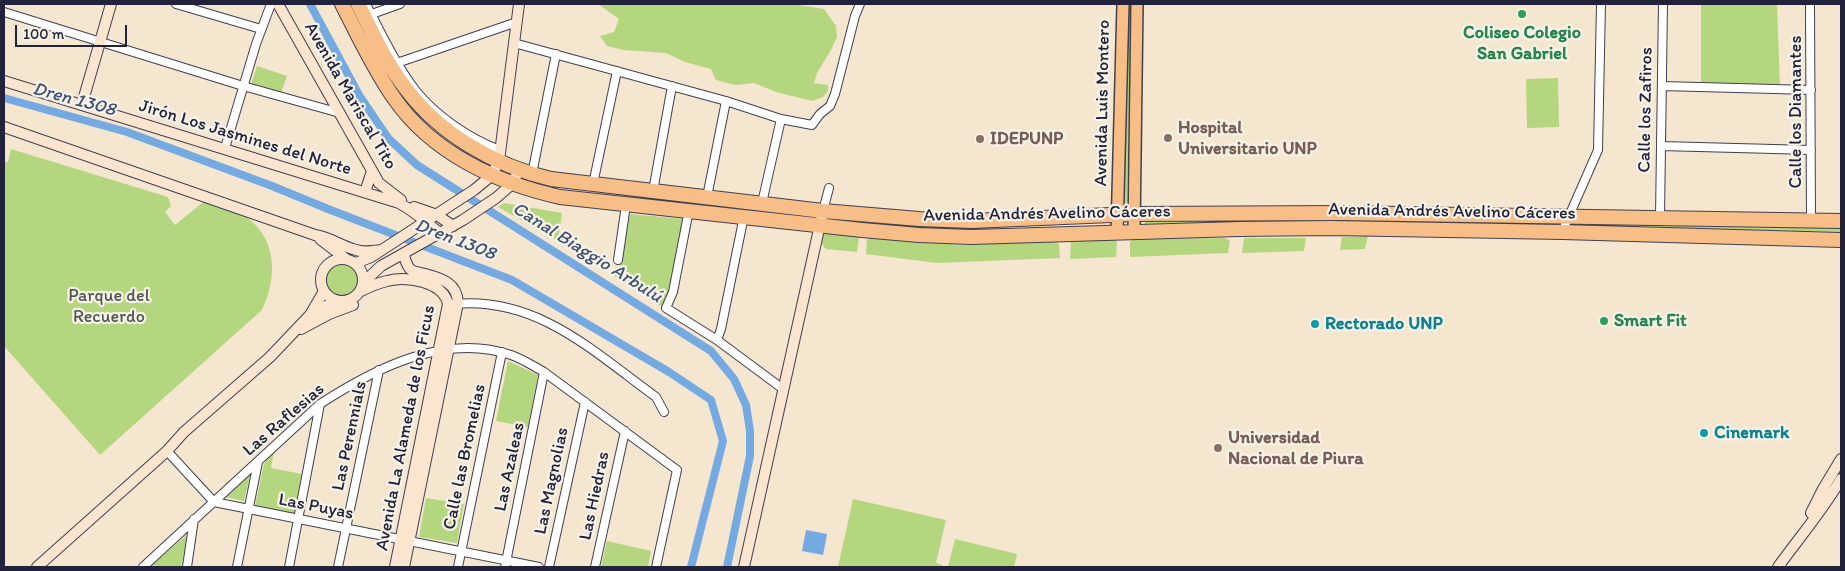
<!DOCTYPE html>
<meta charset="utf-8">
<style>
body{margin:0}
#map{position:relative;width:1845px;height:571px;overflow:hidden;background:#f5e6d0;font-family:Itim,sans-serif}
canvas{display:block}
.frame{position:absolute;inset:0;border:5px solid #22223b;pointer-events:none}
.scale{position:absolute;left:15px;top:25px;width:112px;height:22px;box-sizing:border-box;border:2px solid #22223b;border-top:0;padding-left:6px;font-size:15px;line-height:18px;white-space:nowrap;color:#22223b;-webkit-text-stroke:4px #f7f3e8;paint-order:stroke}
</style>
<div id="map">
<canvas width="1845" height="571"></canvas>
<div class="frame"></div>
<div class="scale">100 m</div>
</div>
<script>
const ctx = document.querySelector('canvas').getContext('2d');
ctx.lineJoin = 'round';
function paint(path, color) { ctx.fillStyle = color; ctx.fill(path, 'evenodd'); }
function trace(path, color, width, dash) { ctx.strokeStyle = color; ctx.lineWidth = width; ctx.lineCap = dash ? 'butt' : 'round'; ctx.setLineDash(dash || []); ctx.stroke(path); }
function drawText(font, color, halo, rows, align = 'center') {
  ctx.font = font + ' Itim,sans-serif'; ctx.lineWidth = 4.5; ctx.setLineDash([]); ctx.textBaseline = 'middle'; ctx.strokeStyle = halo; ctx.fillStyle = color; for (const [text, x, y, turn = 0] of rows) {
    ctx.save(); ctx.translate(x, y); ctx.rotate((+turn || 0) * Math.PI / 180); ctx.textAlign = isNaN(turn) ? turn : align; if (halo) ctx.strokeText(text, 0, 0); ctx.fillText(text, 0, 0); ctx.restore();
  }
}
paint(new Path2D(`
 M 598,4 L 793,4 L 824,9 L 836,26 L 837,37 L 831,50 L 817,73 L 814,83 L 828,85 L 828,91 L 823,97 L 812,101 L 776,92 L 754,83 L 735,85 L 716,80 L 711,69 L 685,62 L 666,53 L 624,50 L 607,46 L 600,36 L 614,32 L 619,19 Z
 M 1125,4 L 1131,4 L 1127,202 L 1124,204 L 1122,202 Z
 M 1701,4 L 1777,4 L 1780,87 L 1701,87 Z
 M 257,66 L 287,76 L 281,93 L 251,84 Z
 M 1558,78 L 1559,127 L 1527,128 L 1526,79 Z
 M 11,149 L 168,197 L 171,206 L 165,212 L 175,225 L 202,203 L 206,202 C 219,207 235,209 246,217 C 278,239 277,279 262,310 L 100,455 L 4,346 L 4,162 L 8,162 Z
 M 504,203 L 562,213 L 558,241 L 498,207 Z
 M 630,214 L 683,219 L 669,294 L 663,307 L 614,276 L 619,268 Z
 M 1263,217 L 1549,221 L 1548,226 L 1144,228 L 1145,222 Z
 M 1580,219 L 1841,225 L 1841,232 L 1580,226 Z
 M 824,231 L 859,236 L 857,252 L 826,249 L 821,243 Z
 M 1368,236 L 1365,249 L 1340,250 L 1342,237 Z
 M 870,237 L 962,245 L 1055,241 L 1059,244 L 1060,258 L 937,263 L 866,254 L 867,240 Z
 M 1225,238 L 1230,241 L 1228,253 L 1130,257 L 1130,242 L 1133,239 Z
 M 1244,238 L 1306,238 L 1304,251 L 1242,253 Z
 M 1114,239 L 1117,242 L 1116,257 L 1070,259 L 1071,241 Z
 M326 280a17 17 0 1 1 34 0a17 17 0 1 1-34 0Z
 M 508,361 L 538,375 L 528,427 L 496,421 Z
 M 274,451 L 271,468 L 302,474 L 294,514 L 255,506 L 264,464 Z
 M 250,475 L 244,501 L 225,497 Z
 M 426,498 L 464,504 L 457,543 L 419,537 Z
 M 853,499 L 946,520 L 936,563 L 942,565 L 942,567 L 838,567 Z
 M 189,533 L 181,567 L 150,567 Z
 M 955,539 L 1017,554 L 1014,567 L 948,567 Z
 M 607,541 L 651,551 L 648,567 L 601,567 Z`), '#b4d67e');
paint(new Path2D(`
 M 806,530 L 827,534 L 823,555 L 802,551 Z`), '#75a9e1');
trace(new Path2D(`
 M 310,4 L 359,95 L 388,138 L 417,165 L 711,351 L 734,379 L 746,405 L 750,431 L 750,456 L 727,567
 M 4,98 L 127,132 L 272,186 L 328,209 L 512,280 L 669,372 L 711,400 L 723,441 L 691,567`), '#75a9e1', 8);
const street = new Path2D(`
 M 176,4 L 261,29
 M 366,4 C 381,33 396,65 416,91 C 436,116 470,139 500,150
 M 1810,4 L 1811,220
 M 4,12 L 243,86 L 340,113
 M 369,15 L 400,4
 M 514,43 L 726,101 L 781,119 L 812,125 L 820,114 L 830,106 L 835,94 L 855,16 L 860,4
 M 394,64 L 517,22
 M 1662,86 L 1811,90
 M 1661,146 L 1811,150
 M 225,148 L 256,44 L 271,4
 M 532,174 L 556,54
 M 593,184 L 617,71
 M 653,191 L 672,86
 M 707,197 L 726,101
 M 762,203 L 781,119
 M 689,210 L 673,292 L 666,308 L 717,340 L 783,389
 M 823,211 L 829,188
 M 1660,217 L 1663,4
 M 1562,232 L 1598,150 L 1601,4
 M 618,260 L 626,205
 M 454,304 C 537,296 594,352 656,397 L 664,412
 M 717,340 L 721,329 L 744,216
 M 167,451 L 214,502 L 539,567
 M 143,567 L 320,404 C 374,369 445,332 511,355 C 523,359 533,366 544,372 L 677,470 L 656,567
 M 187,567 L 194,519
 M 237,567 L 258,462
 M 289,567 L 320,404
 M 338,567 L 379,370
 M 458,567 L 502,352
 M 505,567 L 544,372
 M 549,567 L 585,402
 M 595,567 L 625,431`);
const secondary = new Path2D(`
 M 278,4 L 379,183 L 401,200
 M 4,81 L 399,203 C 416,212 425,222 440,233
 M 82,104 L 111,4
 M 4,127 L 315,235 C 329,237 340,245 353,249 C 363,253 372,251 382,250
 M 365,192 L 372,171
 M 414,207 L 437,215 L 453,226
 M 320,239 L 346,259
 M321 280a21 21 0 1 1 42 0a21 21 0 1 1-42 0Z
 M 356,263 L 371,257 L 474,190 L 491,176 L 499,161 L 519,4
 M 364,282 L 381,266 L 463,220 L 496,198 L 512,184 L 519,170
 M 361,291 C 369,287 378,283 387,281 C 406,276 443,281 448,304 L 395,567
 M 311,314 L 336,301
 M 301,329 L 329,314 L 353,305
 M 1811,513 L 1823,489 L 1841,459
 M 37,567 L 167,451 L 184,432 L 270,357 L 310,315 L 324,291
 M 404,567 L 458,303 C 457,281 439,278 421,273 C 417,272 413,272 410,269 C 406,264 405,260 404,254
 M 744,567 L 823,211
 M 1778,567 C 1799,538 1823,510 1841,479`);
const primary = new Path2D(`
 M 1117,232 L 1123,4
 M 1134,232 L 1137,4`);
const highway = new Path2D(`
 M 342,4 C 358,35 373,68 394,98 C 432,153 497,183 560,197 L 862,230 L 919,235 L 971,237 L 1239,229 L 1332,228 L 1562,232 L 1841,240
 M 358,4 C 373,33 386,64 407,90 C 441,135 496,166 551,179 L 823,211 L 919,219 L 971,221 L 1134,214 L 1341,213 L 1841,221`);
trace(street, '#423f51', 10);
trace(secondary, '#423f51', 12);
trace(primary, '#423f51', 14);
trace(highway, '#423f51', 16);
trace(street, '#fff', 8);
trace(secondary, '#fce5cf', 10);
trace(primary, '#f7be88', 11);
trace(highway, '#f7be88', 14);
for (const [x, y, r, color] of [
 [1522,14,5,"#2e9e5b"],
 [1168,138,5,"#8d6e63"],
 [980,139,5,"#8d6e63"],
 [1604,321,5,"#2e9e5b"],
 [1315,324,5,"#0f9aa8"],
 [1704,433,5,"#0f9aa8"],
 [1218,448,5,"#8d6e63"]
]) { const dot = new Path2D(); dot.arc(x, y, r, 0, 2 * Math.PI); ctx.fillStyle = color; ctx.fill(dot); trace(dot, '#f7f3e8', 2); }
drawText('bold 18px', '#27864d', '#f7f3e8', [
 ["Coliseo Colegio",1522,33],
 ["San Gabriel",1522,54],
 ["Smart Fit",1614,321,"left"]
]);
drawText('18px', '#22223b', '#f7f3e8', [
 ["Avenida Mariscal Tito",350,96,60],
 ["Avenida Luis Montero",1103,103,-89],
 ["Calle los Zafiros",1646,110,-89],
 ["Calle los Diamantes",1796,112,-90],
 ["Jirón Los Jasmines del Norte",245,138,17],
 ["Avenida Andrés Avelino Cáceres",1452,212,1],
 ["Avenida Andrés Avelino Cáceres",1047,214,-1],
 ["Las Raflesias",284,420,-41],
 ["Avenida La Alameda de los Ficus",406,428,-79],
 ["Las Perennials",350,436,-78],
 ["Calle las Bromelias",465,457,-78],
 ["Las Azaleas",510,467,-78],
 ["Las Magnolias",552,481,-78],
 ["Las Hiedras",595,496,-78],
 ["Las Puyas",316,507,11]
]);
drawText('bold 18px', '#785e54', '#f7f3e8', [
 ["Hospital",1178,128],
 ["Universitario UNP",1178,149],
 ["IDEPUNP",990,139],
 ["Universidad",1228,438],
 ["Nacional de Piura",1228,459]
], 'left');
drawText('18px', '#4e584f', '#f7f3e8', [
 ["Parque del",109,296],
 ["Recuerdo",109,317]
]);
drawText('bold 18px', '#0d838f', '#f7f3e8', [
 ["Rectorado UNP",1325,324],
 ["Cinemark",1714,433]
], 'left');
drawText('italic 19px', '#3f5175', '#f7f3e8', [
 ["Dren 1308",74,100,15],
 ["Dren 1308",455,240,21],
 ["Canal Biaggio Arbulú",587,253,32]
]);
</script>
